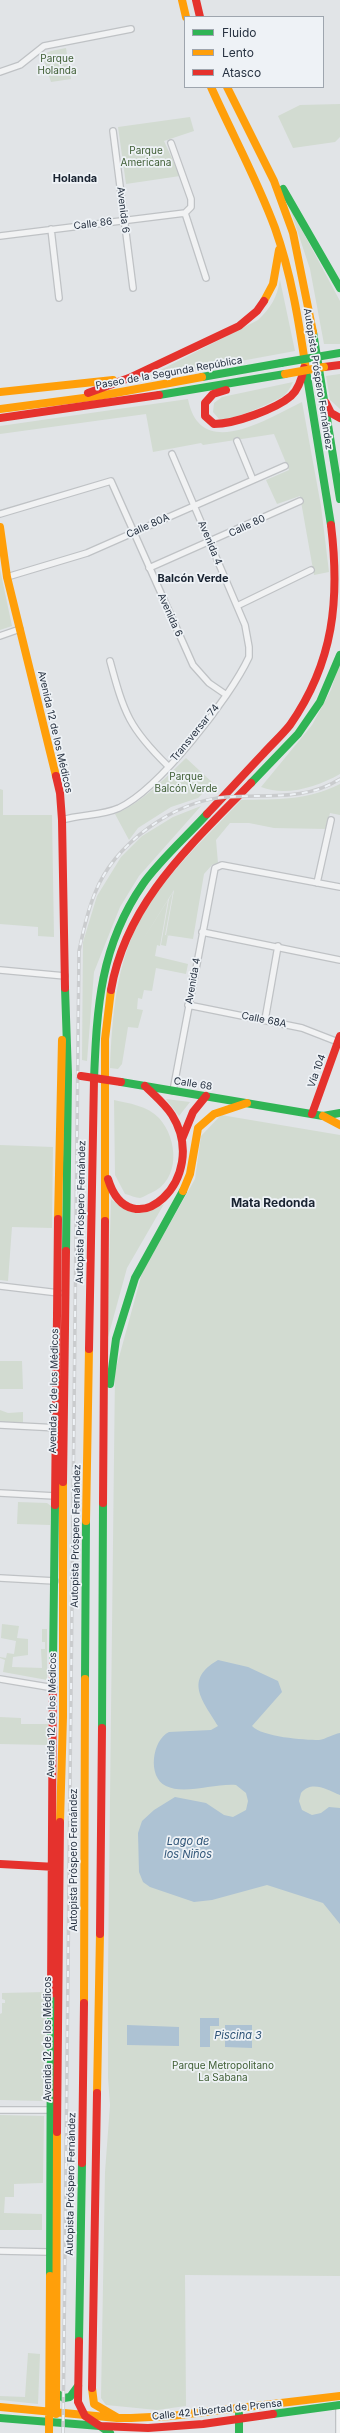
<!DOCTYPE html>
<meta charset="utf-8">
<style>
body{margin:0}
#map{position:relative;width:340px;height:2433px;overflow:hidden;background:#e1e4e7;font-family:Inter,sans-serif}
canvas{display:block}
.legend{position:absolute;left:184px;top:16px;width:140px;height:72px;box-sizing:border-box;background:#eef2f6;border:1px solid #9ea5ae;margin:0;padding:5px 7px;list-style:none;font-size:12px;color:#273241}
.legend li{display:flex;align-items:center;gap:8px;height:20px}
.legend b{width:20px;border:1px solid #9ea5ae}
</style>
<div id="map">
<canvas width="340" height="2433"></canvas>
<ul class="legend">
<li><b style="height:5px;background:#30b455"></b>Fluido</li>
<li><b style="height:5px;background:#ff9f0a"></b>Lento</li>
<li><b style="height:5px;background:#e5322d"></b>Atasco</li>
</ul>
</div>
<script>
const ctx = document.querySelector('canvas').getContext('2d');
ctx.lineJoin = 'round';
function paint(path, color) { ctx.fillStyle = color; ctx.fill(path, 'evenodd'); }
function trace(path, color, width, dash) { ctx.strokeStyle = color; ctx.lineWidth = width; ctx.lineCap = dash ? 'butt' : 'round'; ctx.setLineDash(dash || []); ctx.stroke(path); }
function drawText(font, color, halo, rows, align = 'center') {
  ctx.font = font + ' Inter,sans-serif'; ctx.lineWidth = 3.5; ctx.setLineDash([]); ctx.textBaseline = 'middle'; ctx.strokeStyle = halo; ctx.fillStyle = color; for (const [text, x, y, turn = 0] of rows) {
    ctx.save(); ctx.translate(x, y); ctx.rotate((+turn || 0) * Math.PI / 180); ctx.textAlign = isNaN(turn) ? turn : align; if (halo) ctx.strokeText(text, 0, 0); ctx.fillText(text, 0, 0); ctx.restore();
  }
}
paint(new Path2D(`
 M 66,48 L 71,79 L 51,82 L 42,55 L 51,51 Z
 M 340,104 L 340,137 L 335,142 L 293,148 L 278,116 L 300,105 Z
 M 190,117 L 194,131 L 164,141 L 180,176 L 126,184 L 118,127 Z
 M 289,206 L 340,301 L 340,344 L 324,344 L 310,269 Z
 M 280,280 L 295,351 L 143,379 L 258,320 C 271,308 277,297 280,280 Z
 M 340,374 L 340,409 L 330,400 L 326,376 Z
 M 293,382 C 290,388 288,393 282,397 C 271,403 230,422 219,419 L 213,412 L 214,403 L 222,397 Z
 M 188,399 C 200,462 267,419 302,402 L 321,506 L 329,572 L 314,575 L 300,496 L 277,504 L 266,480 L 289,470 L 274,434 L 203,445 L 201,443 L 153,452 L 146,414 L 0,434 L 0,426 Z
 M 0,569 L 12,626 L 0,630 Z
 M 340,661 L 340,774 C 317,787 286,797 261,787 L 312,725 L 331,690 Z
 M 186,758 L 213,783 L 198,798 L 171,807 L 138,828 L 129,840 L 115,814 C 143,802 164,779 186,758 Z
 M 340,784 L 340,815 L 330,813 L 326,829 L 274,828 L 249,823 L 230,823 L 216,840 L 218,863 L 212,865 L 204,874 L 193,939 L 166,935 L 174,890 L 142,941 L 168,900 L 160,946 L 157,945 L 155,956 L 188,964 L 186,974 L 156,968 L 152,991 L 144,990 L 142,999 L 138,998 L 137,1009 L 143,1010 L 138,1028 L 128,1027 L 122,1064 L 118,1069 L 110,1068 C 112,1017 116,963 141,918 C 166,873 207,837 241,800 C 278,799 306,801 340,784 Z
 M 0,789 L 3,790 L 3,815 L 52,815 L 54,937 L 38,936 L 38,927 L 0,924 Z
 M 201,806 L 139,876 L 120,907 L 94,972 L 87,1061 L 82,1060 L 83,942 L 97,896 L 121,857 L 142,836 L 173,817 Z
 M 173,892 L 165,935 L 168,935 L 166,946 L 161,945 L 169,899 Z
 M 166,1099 L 190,1102 L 179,1116 Z
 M 114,1100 C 128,1103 148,1106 159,1118 C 178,1139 181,1180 151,1193 C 148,1194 144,1197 140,1198 C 136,1198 130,1195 125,1194 L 115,1175 Z
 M 221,1115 L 340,1135 L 340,2276 L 185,2275 L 186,2406 L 157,2410 L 106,2405 L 101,2398 L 105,2172 L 110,2105 L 108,2078 L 108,1970 L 115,1372 L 142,1273 L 195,1179 L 201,1136 Z
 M 0,1145 L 53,1147 L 52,1228 L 12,1227 L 8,1281 L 0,1280 Z
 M 111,1199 C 133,1217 139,1217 164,1204 L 127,1268 L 107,1341 Z
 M 0,1361 L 22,1361 L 23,1389 L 0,1389 Z
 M 0,1410 L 8,1413 L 23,1412 L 23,1423 L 0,1422 Z
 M 18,1502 L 47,1503 L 51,1506 L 50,1525 L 17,1524 Z
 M 2,1624 L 19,1626 L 17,1638 L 28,1639 L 28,1655 L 13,1657 L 12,1667 L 42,1668 L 41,1649 L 45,1649 L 45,1642 L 42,1642 L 42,1629 L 47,1629 L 47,1680 L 3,1672 L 5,1660 L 0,1658 L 0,1652 L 0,1657 L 6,1658 L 7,1653 L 14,1654 L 16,1641 L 1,1638 Z
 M 0,1717 L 21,1718 L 21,1724 L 48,1724 L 47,1745 L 0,1744 Z
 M 46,1992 L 43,2101 L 0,2100 L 0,2014 L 2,2013 L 2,2003 L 5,2003 L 5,2000 L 2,1999 L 2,1993 Z
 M 0,2115 L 44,2116 L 43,2183 L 14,2184 L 14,2197 L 5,2197 L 4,2213 L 42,2214 L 42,2230 L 0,2230 Z
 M 28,2353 L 40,2354 L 38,2404 L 0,2400 L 0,2396 L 25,2397 Z`), '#d2dbd1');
paint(new Path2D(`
 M 218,1660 L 248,1667 L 278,1681 L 282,1692 L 252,1726 C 262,1737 304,1740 319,1740 C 326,1739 333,1734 340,1733 L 340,1795 C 327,1790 312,1780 301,1793 L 299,1801 L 302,1810 L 312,1815 L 321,1813 L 329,1807 L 340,1808 L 340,1924 L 323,1903 L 267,1885 L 212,1900 L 194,1902 L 150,1887 L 143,1882 L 139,1872 L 138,1833 L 142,1821 L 154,1810 L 175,1797 L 206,1803 L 224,1815 L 233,1817 L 246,1810 L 248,1801 L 246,1793 L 236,1785 C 216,1783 184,1795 166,1786 C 147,1777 152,1740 169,1732 L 211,1730 L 218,1726 C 203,1701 183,1680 218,1660 Z
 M 200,2018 L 219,2018 L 219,2026 L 210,2026 L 210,2047 L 200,2047 Z
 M 127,2025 L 179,2027 L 179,2046 L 127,2045 Z
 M 225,2025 L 252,2025 L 252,2048 L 225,2047 Z`), '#adc2d3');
const street = new Path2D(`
 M 0,72 L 20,65 L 44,46 L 131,29
 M 113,131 L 133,288
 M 171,143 L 191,199 L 191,207 L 185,213 L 206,278
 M 51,229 L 59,298
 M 0,236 L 185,213
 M 237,441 L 253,480
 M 0,514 L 111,481 L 193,665 L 209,683 L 225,694
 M 149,568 L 300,501
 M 7,577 L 87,553 L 285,466
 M 237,606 L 311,570
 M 0,636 L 20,629
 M 110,661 C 124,713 129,728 168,766
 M 62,820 C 81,814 101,816 119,808 C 159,789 230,698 249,657 L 249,647 L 245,625 L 172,454
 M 317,883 L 331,820
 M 202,932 L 340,960
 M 0,970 L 65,976
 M 188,1005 L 302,1028 L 338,1042
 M 265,1020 L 278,946
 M 173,1091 L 215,868 L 222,865 L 340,887
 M 0,1286 L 59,1293
 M 0,1425 L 59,1428
 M 0,1493 L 55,1496
 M 0,1578 L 55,1581
 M 0,1679 L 54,1688
 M 0,2110 L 53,2110
 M 0,2251 L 48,2252
 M 339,2433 L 339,2405`);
trace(street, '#bfc2c5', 8);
trace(street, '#f1f2f3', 5.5);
trace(new Path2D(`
 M 283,189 L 340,288
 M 313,332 L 340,499
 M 306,370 L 331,525
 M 202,377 L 281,363
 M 159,395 L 285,374
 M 251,783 L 298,734 L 320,702 L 340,655
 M 65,988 L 68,1075 L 66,1251
 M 94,1079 C 97,1007 100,946 143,884 C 158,862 188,835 207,814
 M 121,1082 L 323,1116 L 340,1113
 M 110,1384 L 116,1339 L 135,1278 L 183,1191
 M 53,1664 L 55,1505
 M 85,1679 L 86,1521
 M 102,1728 L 103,1503
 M 50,2276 L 51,1994
 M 79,2341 L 82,2163
 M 56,2393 L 64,2398 L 70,2397 L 78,2386
 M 239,2414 L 239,2433
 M 273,2414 L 340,2405
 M 0,2418 L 100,2426 L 110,2433`), '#30b455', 8);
trace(new Path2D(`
 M 182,0 L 186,17
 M 211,87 C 232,134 257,179 275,228 C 291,273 299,322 306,370
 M 227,87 L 274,181 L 293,233 L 313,332
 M 264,301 L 273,284 L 279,250
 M 0,392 L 113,380
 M 0,409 L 99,396 L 202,377
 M 0,527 L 7,577 L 56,776
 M 323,1116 L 340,1125
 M 183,1191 L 190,1174 L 198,1128 L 214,1114 L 247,1103
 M 58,1219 L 62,1040
 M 105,1221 L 105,1039 L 111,990
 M 86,1521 L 89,1349
 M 60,1822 L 63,1717 L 63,1482
 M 84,2003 L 85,1679
 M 97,2093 L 100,1934
 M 92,2388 L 94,2404 L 118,2418 L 131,2418 L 171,2416 L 340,2396
 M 0,2407 L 117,2418
 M 56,2414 L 57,2132
 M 49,2433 L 50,2276`), '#ff9f0a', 8);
trace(new Path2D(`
 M 196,0 L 200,17
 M 324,367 L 340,365
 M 226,390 L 213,394 L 205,403 L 205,416 L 214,424 C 234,424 276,409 291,396 C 299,389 302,378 304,368
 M 88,393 L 129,378 L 239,326 L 257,311 L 264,301
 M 326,403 L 331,413 L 340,418
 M 0,418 L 159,395
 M 56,776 L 60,793 L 62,820 L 65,988
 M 207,814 C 226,794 244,774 263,754 C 272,744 282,735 290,725 C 334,662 340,599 331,525
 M 111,990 C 126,902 192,844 251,783
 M 312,1114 L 340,1036
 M 182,1139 L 193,1112 L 206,1096
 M 108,1179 C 130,1251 212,1179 172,1115 C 165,1104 154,1095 145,1086
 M 89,1349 L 94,1079
 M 63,1482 L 66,1251
 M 103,1503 L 105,1221
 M 55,1505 L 58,1219
 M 0,1864 L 56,1867
 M 100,1934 L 102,1728
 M 51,1994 L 53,1664
 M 57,2132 L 60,1822
 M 82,2163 L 84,2003
 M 79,2341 L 78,2402 L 85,2416 L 100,2426 L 148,2428 L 203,2424 L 273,2414
 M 92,2388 L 97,2093`), '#e5322d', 8);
const rail = new Path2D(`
 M 63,2433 L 79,951 C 83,932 87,912 95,893 C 114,844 175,800 227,797 C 266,794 306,801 340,779`);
trace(rail, '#caccce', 3.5);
trace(rail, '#eef2f6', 2, [6]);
trace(new Path2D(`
 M 281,363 L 340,353`), '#30b455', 8);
trace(new Path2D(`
 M 285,374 L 324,367`), '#ff9f0a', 8);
trace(new Path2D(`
 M 81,1076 L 121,1082`), '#e5322d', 8);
drawText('10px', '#3e5d33', '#eef2f6', [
 ["Parque",57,59],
 ["Holanda",57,71],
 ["Parque",146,151],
 ["Americana",146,163],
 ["Parque",186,777],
 ["Balcón Verde",186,789],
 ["Parque Metropolitano",223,2066],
 ["La Sabana",223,2078]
]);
drawText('10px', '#273241', '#eef2f6', [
 ["Avenida 6",123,210,83],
 ["Calle 86",93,224,-7],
 ["Paseo de la Segunda República",169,373,-10],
 ["Autopista Próspero Fernández",318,379,81],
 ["Calle 80A",148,526,-24],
 ["Calle 80",247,526,-25],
 ["Avenida 4",210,543,67],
 ["Avenida 6",170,615,66],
 ["Avenida 12 de los Médicos",55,732,77],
 ["Transversar 74",195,733,-51],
 ["Avenida 4",193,981,-80],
 ["Calle 68A",264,1020,11],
 ["Vía 104",317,1071,-70],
 ["Calle 68",193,1084,9],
 ["Autopista Próspero Fernández",81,1212,-89],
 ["Avenida 12 de los Médicos",54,1391,-89],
 ["Autopista Próspero Fernández",76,1536,-89],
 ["Avenida 12 de los Médicos",52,1715,-89],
 ["Autopista Próspero Fernández",74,1860,-90],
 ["Avenida 12 de los Médicos",48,2039,-90],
 ["Autopista Próspero Fernández",71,2184,-89],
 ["Calle 42 Libertad de Prensa",217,2410,-6]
]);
drawText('bold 11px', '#192331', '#eef2f6', [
 ["Holanda",75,179],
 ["Balcón Verde",193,579]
]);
drawText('italic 11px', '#2f5477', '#eef2f6', [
 ["Lago de",188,1842],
 ["los Niños",188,1855],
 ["Piscina 3",238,2036]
]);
drawText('bold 12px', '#192331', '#eef2f6', [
 ["Mata Redonda",273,1203]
]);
</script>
